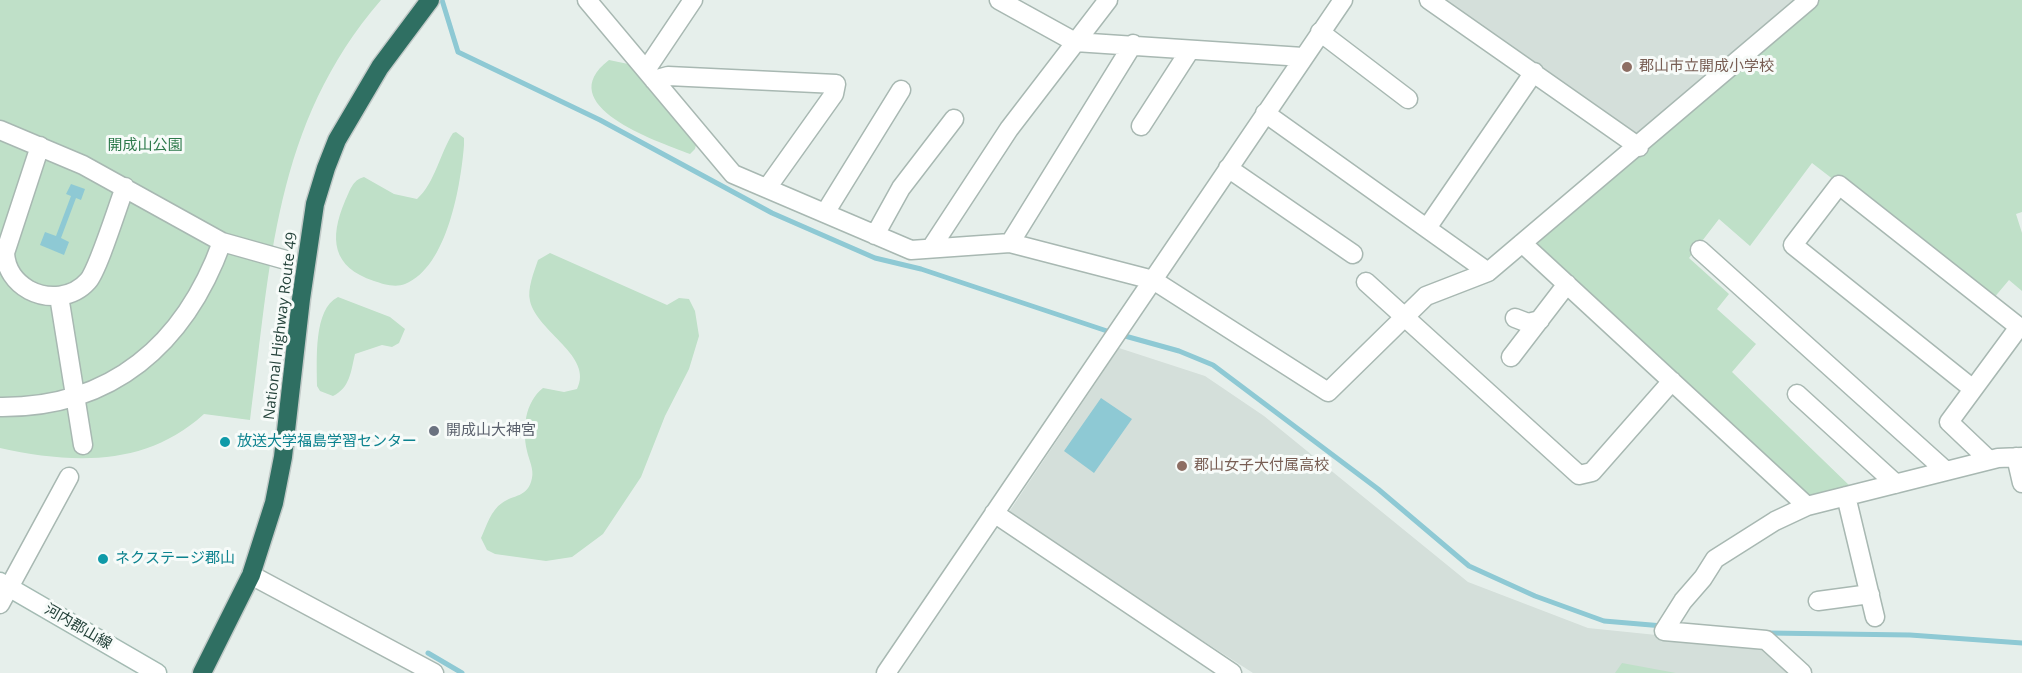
<!DOCTYPE html>
<meta charset="utf-8">
<style>
body{margin:0}
canvas{display:block;background:#e6efeb}
</style>
<canvas width="2022" height="673"></canvas>
<script>
const ctx = document.querySelector('canvas').getContext('2d');
ctx.lineJoin = 'round';
function paint(path, color) { ctx.fillStyle = color; ctx.fill(path, 'evenodd'); }
function trace(path, color, width, dash) { ctx.strokeStyle = color; ctx.lineWidth = width; ctx.lineCap = dash ? 'butt' : 'round'; ctx.setLineDash(dash || []); ctx.stroke(path); }
function drawText(font, color, halo, rows, align = 'center') {
  ctx.font = font + ' "Open Sans","Noto Sans JP",sans-serif'; ctx.lineWidth = 6; ctx.setLineDash([]); ctx.textBaseline = 'middle'; ctx.strokeStyle = halo; ctx.fillStyle = color; for (const [text, x, y, turn = 0] of rows) {
    ctx.save(); ctx.translate(x, y); ctx.rotate((+turn || 0) * Math.PI / 180); ctx.textAlign = isNaN(turn) ? turn : align; if (halo) ctx.strokeText(text, 0, 0); ctx.fillText(text, 0, 0); ctx.restore();
  }
}
paint(new Path2D(`
 M 1445,0 L 1794,0 L 1636,135 Z
 M 1119,348 L 1205,376 L 1264,416 L 1468,582 L 1588,628 L 1764,646 L 1794,673 L 1253,673 L 1007,515 Z`), '#d4dfda');
paint(new Path2D(`
 M 0,0 L 381,0 C 273,125 271,265 250,420 L 204,414 C 146,467 73,464 0,448 Z
 M 1817,0 L 2022,0 L 2022,212 L 2016,214 L 2022,233 L 2022,291 L 2009,280 L 1993,299 L 1838,176 L 1834,180 L 1812,163 L 1750,246 L 1719,219 L 1689,258 L 1729,294 L 1717,309 L 1756,344 L 1732,372 L 1851,487 L 1806,499 L 1533,246 L 1535,239 L 1663,136 Z
 M 609,60 L 633,65 L 689,135 L 696,145 L 695,149 L 690,154 C 656,141 550,105 609,60 Z
 M 456,132 L 464,138 L 464,145 C 461,183 448,267 405,284 C 395,288 383,284 374,281 C 332,267 329,239 345,201 C 350,191 352,180 364,177 L 394,194 L 417,199 C 435,183 440,153 453,133 Z
 M 550,253 L 667,305 L 679,298 L 689,299 L 695,311 L 699,336 L 689,369 L 665,416 L 641,477 L 603,534 L 572,557 L 546,561 L 495,554 L 487,550 L 481,538 C 486,527 491,510 502,503 C 514,494 528,498 532,478 C 534,469 529,460 527,451 C 522,429 525,402 543,388 L 564,392 L 577,389 C 594,356 537,332 530,301 C 527,289 534,272 538,260 Z
 M 338,297 L 390,317 L 405,329 L 399,343 L 392,347 L 382,345 L 355,354 C 351,371 350,388 333,396 L 320,391 L 317,386 C 317,361 313,309 338,297 Z
 M 1622,663 L 1676,673 L 1615,673 Z`), '#bfe0c8');
paint(new Path2D(`
 M 71,184 L 85,189 L 81,200 L 76,198 L 61,238 L 69,242 L 64,255 L 40,245 L 45,232 L 56,236 L 71,196 L 66,194 Z
 M 1101,398 L 1132,419 L 1094,473 L 1064,451 Z`), '#8ec9d4');
trace(new Path2D(`
 M 442,0 L 458,52 L 600,120 L 772,213 L 875,258 L 921,269 L 1107,331 L 1179,351 L 1213,365 L 1378,489 L 1469,566 L 1535,596 L 1604,621 L 1663,626
 M 1768,633 L 1910,635 L 2022,643
 M 428,653 L 462,673`), '#8ec9d4', 5);
const street = new Path2D(`
 M 587,0 L 733,174 L 911,250 L 1010,243 L 1153,280 L 1328,392 L 1426,296 L 1488,272 L 1809,0
 M 999,0 L 1075,42 L 1303,57
 M 1429,0 L 1639,147
 M 1320,32 L 1408,99
 M 646,70 L 693,0
 M 654,80 L 668,76 L 836,84 L 834,94 L 767,188
 M 1265,113 L 1488,272
 M 1141,126 L 1190,50
 M 0,130 L 83,165 L 222,242 L 286,260
 M 40,146 L 5,253 C 6,269 15,282 29,290 C 48,300 73,298 88,281 C 98,270 118,205 125,187
 M 1228,168 L 1353,254
 M 825,213 L 901,90
 M 1427,228 L 1534,72
 M 875,235 L 901,188 L 954,119
 M 1010,243 L 1133,44
 M 1522,243 L 1807,506
 M 931,248 L 1009,129 L 1108,0
 M 1700,250 L 1946,471
 M 1366,282 L 1579,475 L 1592,472 L 1672,381
 M 59,296 L 83,445
 M 1515,318 L 1528,323 L 1540,320
 M 1511,357 L 1567,284
 M 1973,389 L 1793,245 L 1839,185 L 2019,327 L 1949,422 L 1989,460
 M 1797,394 L 1896,484
 M 0,407 C 112,408 185,344 222,242
 M 2016,457 L 2022,483
 M 1846,496 L 1875,617
 M 994,513 L 1232,673
 M 251,575 L 434,673
 M 1818,601 L 1870,594
 M 0,604 L 69,477
 M 886,673 L 1343,0
 M 1802,673 L 1766,640 L 1664,631 L 1683,601 L 1703,578 L 1715,559 L 1775,521 L 1807,506 L 1998,458 L 2022,457`);
const secondary = new Path2D(`
 M 0,582 L 157,673`);
const highway = new Path2D(`
 M 202,673 L 251,575 L 274,503 L 283,457 L 301,299 L 315,204 L 326,168 L 337,140 L 380,67 L 430,0`);
trace(street, '#a8b8b2', 21);
trace(secondary, '#a4bbb3', 21);
trace(highway, '#c2cac8', 21);
trace(street, '#fff', 18);
trace(secondary, '#fff', 18);
trace(highway, '#2f6f62', 18);
for (const [x, y, r, color] of [
 [1627,67,6,"#8d6e63"],
 [434,431,6,"#6b7280"],
 [225,442,6,"#0f9aa8"],
 [1182,466,6,"#8d6e63"],
 [103,559,6,"#0f9aa8"]
]) { const dot = new Path2D(); dot.arc(x, y, r, 0, 2 * Math.PI); ctx.fillStyle = color; ctx.fill(dot); trace(dot, '#f7fbf9', 2); }
drawText('15px', '#785e54', '#f7fbf9', [
 ["郡山市立開成小学校",1639,67],
 ["郡山女子大付属高校",1194,466]
], 'left');
drawText('15px', '#2d7a4b', '#f7fbf9', [
 ["開成山公園",145,146]
]);
drawText('15px', '#24423a', '#f7fbf9', [
 ["National Highway Route 49",281,326,-83],
 ["河内郡山線",78,627,30]
]);
drawText('15px', '#5b616d', '#f7fbf9', [
 ["開成山大神宮",446,431]
], 'left');
drawText('15px', '#0d838f', '#f7fbf9', [
 ["放送大学福島学習センター",237,442],
 ["ネクステージ郡山",115,559]
], 'left');
</script>
